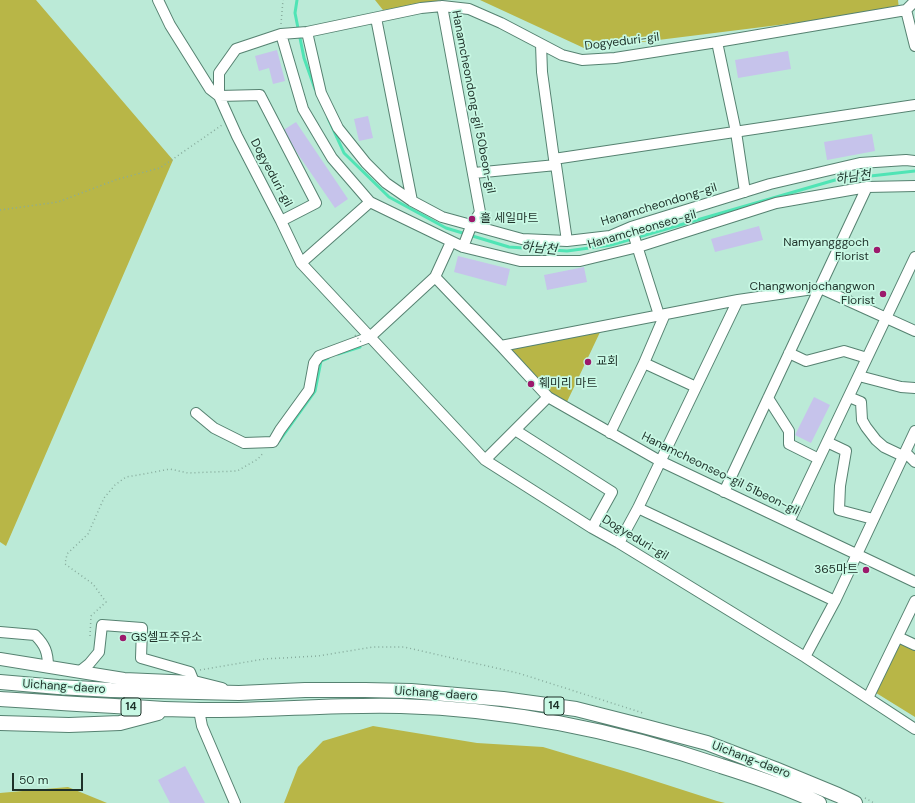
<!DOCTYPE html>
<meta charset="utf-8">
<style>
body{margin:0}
#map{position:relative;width:915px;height:803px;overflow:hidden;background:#bbead7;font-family:"DM Sans",sans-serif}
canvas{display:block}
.scale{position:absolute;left:12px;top:773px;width:71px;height:18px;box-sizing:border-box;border:2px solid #1e3129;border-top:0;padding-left:5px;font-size:12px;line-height:14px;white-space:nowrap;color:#1e3129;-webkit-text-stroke:3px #c8f8e4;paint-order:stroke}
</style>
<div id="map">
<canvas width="915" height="803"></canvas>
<div class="scale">50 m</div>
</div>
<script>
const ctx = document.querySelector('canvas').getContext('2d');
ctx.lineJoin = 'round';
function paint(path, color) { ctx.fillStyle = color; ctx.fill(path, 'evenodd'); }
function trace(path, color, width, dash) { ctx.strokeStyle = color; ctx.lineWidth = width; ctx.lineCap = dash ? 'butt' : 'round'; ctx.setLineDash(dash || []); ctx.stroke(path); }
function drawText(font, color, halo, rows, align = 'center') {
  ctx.font = font + ' "DM Sans","Noto Sans KR",sans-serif'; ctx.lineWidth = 3.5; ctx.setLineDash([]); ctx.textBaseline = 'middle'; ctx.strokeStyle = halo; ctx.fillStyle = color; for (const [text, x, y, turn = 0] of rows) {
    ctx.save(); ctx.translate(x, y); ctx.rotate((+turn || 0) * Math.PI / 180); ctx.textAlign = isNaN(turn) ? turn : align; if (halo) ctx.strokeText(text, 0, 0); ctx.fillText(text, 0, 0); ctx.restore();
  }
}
paint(new Path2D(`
 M 0,0 L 36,0 L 173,160 L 6,546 L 0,542 Z
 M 375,0 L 442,0 L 383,10 Z
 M 480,0 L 898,0 L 899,10 L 586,49 Z
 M 602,328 L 565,406 L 548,396 L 503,347 Z
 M 900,640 L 915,647 L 915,717 L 873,691 Z
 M 373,726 L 477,743 L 543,747 L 627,772 L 717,801 L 725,803 L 284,803 L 298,767 L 323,741 Z
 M 68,787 L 107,803 L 0,803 L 0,793 Z`), '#b8b647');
trace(new Path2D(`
 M 297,0 L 295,13 L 304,58 L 315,89
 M 328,118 L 344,153 L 389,197 L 446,228 L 509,247 L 567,251 L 611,245 L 835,180 L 915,171
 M 338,354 L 360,347
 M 279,441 L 315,391 L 321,361 L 328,358`), '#50e4b5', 3);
paint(new Path2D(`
 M 277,50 L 285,81 L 273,84 L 269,68 L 259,71 L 255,56 Z
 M 788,51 L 791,69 L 738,78 L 735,60 Z
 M 368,116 L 373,138 L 359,141 L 354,119 Z
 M 296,122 L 348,199 L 335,208 L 282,131 Z
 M 872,134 L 875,151 L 827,160 L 824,142 Z
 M 759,226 L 763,240 L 715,252 L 711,239 Z
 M 458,256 L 510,269 L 506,286 L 454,272 Z
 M 584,267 L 587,282 L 547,290 L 544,275 Z
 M 814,397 L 830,405 L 811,443 L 795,435 Z
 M 185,766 L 205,803 L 170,803 L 158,780 Z`), '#c6c3eb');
const minor = new Path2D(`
 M 158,0 L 170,25 L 210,89 L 219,96 L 260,95 L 316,203 L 281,221
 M 915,1 L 906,10 L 717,42 L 615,58 L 582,60 L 562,55 L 501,23 L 469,9 L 442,6 L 421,8 L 307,32 L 281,34 L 236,49 L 219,73 L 219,96 L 237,136 L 281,221 L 301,263 L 485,460 L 592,528 L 619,543 L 805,657 L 915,729
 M 442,6 L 480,212 L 470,229 L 463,247
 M 906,10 L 915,46
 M 376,18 L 412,201
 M 307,32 L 321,93 L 338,128 L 366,163 L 386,183 L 412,201 L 442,217 L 522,239 L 567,241 L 610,236 L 631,227 L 770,184 L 860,163 L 906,160 L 915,161
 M 281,34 L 303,109 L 332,158 L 370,202 L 463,247 L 520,261 L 580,261 L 638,247 L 776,203 L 867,187 L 915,186
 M 717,42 L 736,132 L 745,192
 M 541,44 L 542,72 L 554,159 L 556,165 L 567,241
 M 554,159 L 915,105
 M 474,173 L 556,165
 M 631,227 L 659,315
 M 451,242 L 435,277 L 501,346 L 548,397 L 660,461 L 915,582
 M 301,263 L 370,202
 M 501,346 L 738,300 L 820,288 L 915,331
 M 789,353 L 806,361 L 844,351 L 867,358
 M 644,363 L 696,387
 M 859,376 L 901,387 L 915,388
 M 849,397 L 861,402 L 862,420 L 866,427 L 876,440 L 884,447 L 903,456
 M 768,398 L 789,431 L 789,444 L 819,459
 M 196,413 L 214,428 L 244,443 L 273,442 L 280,430 L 309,390 L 314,363 L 319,356 L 370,337 L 435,277
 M 515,430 L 612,492 L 592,528
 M 610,433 L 644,363 L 665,314
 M 827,442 L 846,451 L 840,486 L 839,510 L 873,519
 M 905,452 L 915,462
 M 485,460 L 548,397
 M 724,492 L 867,187
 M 638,508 L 835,601
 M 789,522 L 915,257
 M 619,543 L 638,508 L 738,300
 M 0,632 L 35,635 C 45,645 48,652 48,667
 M 898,637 L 915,645
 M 805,657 L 835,601 L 915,431
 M 79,672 L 89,664 L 99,652 L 102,625 L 142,628 L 141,658 L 190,672 L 194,682
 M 868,698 L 915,601
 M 199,710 L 202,726 L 235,803`);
const major = new Path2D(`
 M 0,659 L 124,679 L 194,682 L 222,689`);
const highway = new Path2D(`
 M 0,682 L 58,687 L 111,690 L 239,693 L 305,690 L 365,690 L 411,691 L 503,699 L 576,709 L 643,726 L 707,743 L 775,769 L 838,795 L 855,803
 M 0,699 C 45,702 89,705 134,707 C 156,709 178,710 201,710 C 267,711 334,704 401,706 C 510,709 618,731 721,766 C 753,776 789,788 819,803
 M 0,723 L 69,725 L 120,723 L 158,713`);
trace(minor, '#568271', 12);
trace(major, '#568271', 14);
trace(highway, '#568271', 16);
trace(new Path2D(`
 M 281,24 L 283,0
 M 0,210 L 58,202 L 118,179 L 160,168 L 222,125
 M 90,636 L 91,616 L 106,602 L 93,584 L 65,564 L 67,554 L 88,534 L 104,498 L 115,485 L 126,477 L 144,474 L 170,469 L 188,473 L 237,471 L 258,459 L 264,452
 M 200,670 L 264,659 L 318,656 L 373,647 L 404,647 L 518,673 L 643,713
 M 865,798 L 874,803`), '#87ac9d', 1.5, [1, 3]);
trace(minor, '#fff', 10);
trace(major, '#fff', 12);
trace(highway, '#fff', 14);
trace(new Path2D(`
 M 355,335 L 361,342`), '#87ac9d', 1.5, [1, 3]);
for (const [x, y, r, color] of [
 [472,219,4,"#9c196c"],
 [877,250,4,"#9c196c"],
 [883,294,4,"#9c196c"],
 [588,362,4,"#9c196c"],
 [531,384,4,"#9c196c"],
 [866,570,4,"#9c196c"],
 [123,638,4,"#9c196c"]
]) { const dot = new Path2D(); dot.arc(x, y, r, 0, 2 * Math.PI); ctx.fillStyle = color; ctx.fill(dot); trace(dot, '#c8f8e4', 1.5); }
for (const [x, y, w] of [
 [554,706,20],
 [131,707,20]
]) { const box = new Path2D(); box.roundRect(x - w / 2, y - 9, w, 18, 3); ctx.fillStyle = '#c8f8e4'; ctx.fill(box); trace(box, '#1e3129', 1); }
drawText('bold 11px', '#1e3129', null, [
 ["14",554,706],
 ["14",131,707]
]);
drawText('12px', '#1e3129', '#c8f8e4', [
 ["Dogyeduri-gil",622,42,-7],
 ["Hanamcheondong-gil 50beon-gil",473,102,79],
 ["Dogyeduri-gil",271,173,62],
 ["Hanamcheondong-gil",659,205,-17],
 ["Hanamcheonseo-gil",642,230,-16],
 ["Hanamcheonseo-gil 51beon-gil",720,474,26],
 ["Dogyeduri-gil",635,538,31],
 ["Uichang-daero",64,687,4],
 ["Uichang-daero",436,694,4],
 ["Uichang-daero",751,760,21]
]);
drawText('12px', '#1e3129', '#c8f8e4', [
 ["홀 세일마트",480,219],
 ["Namyangggoch",869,243,"right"],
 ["Florist",869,257,"right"],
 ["Changwonjochangwon",875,287,"right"],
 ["Florist",875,301,"right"],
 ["교회",596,362],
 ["훼미리 마트",539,384],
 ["365마트",858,570,"right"],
 ["GS셀프주유소",131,638]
], 'left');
drawText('italic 13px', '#213930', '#c8f8e4', [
 ["하남천",853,178,-8],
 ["하남천",539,249,5]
]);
</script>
